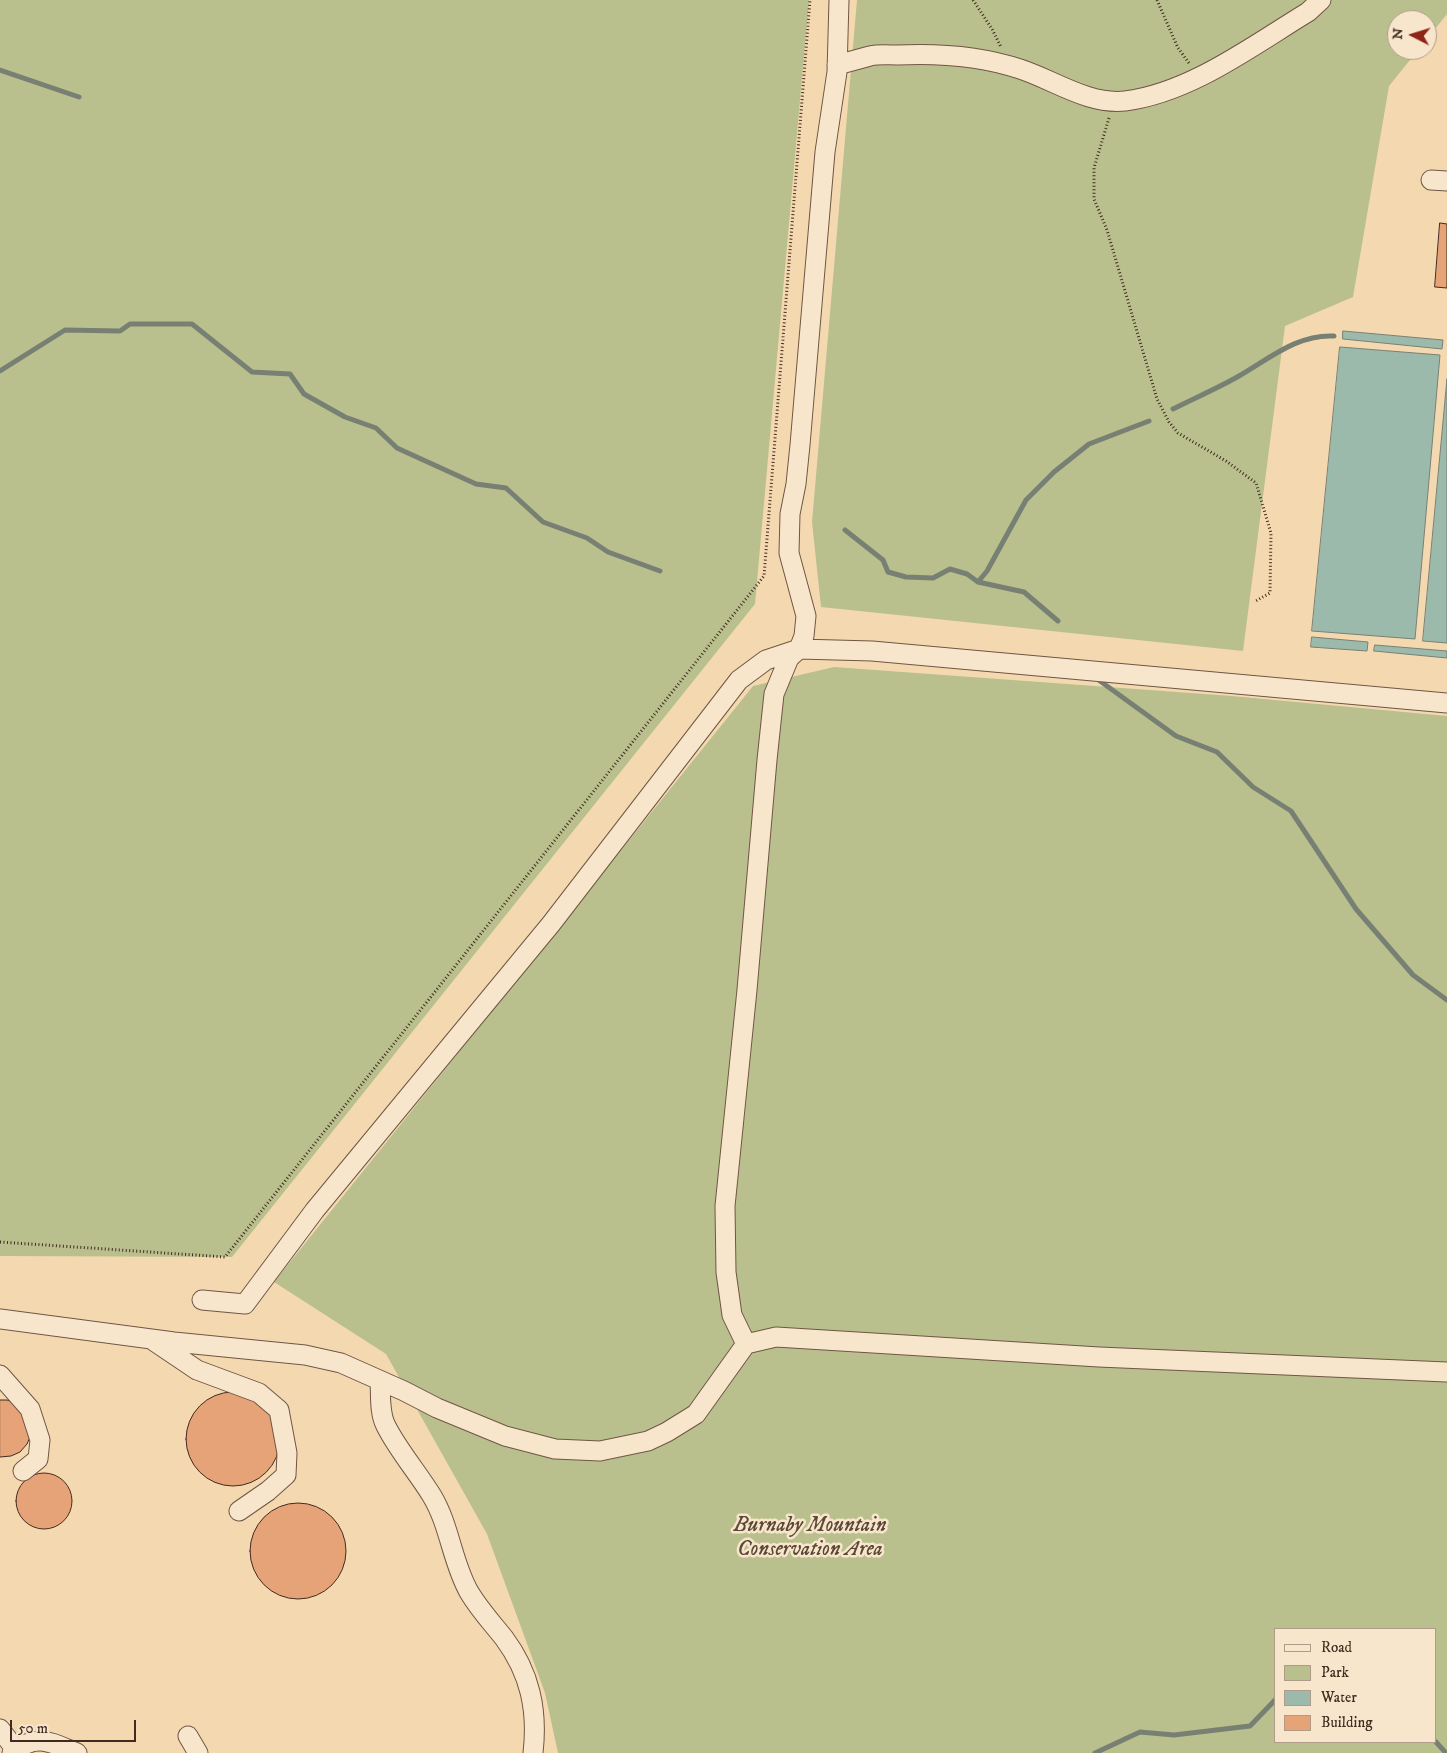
<!DOCTYPE html>
<style>
body{margin:0}
#map{position:relative;width:1447px;height:1753px;overflow:hidden;background:#f4d9b0;font-family:"IM FELL DW Pica",serif}
canvas{display:block}
.legend{position:absolute;left:1274px;top:1628px;width:162px;height:115px;box-sizing:border-box;background:#f8e6cc;border:1px solid #b09b88;margin:0;padding:6px 9px;list-style:none;font-size:15px;color:#432a21}
.legend li{display:flex;align-items:center;gap:10px;height:25px}
.legend b{width:25px;border:1px solid #b09b88}
.north{position:absolute;left:1387px;top:10px;width:50px;height:50px;box-sizing:border-box;background:#f8e6cc;border:1px solid #b09b88;border-radius:50%;rotate:275deg;font-size:14px;font-weight:700;line-height:20px;text-align:center;color:#432a21}
.north::after{content:'';display:block;margin:auto;width:18px;height:22px;background:#8f2418;clip-path:polygon(50% 0,100% 100%,50% 72%,0 100%)}
.scale{position:absolute;left:10px;top:1720px;width:126px;height:22px;box-sizing:border-box;border:2px solid #432a21;border-top:0;padding-left:6px;font-size:15px;line-height:18px;white-space:nowrap;color:#432a21;-webkit-text-stroke:4px #f8e6cc;paint-order:stroke}
</style>
<div id="map">
<canvas width="1447" height="1753"></canvas>
<ul class="legend">
<li><b style="height:6px;background:#f8e6cc"></b>Road</li>
<li><b style="height:14px;background:#b9c08d"></b>Park</li>
<li><b style="height:14px;background:#9cbaac"></b>Water</li>
<li><b style="height:14px;background:#e5a377"></b>Building</li>
</ul>
<div class="north">N</div>
<div class="scale">50 m</div>
</div>
<script>
const ctx = document.querySelector('canvas').getContext('2d');
ctx.lineJoin = 'round';
function paint(path, color) { ctx.fillStyle = color; ctx.fill(path, 'evenodd'); }
function trace(path, color, width, dash) { ctx.strokeStyle = color; ctx.lineWidth = width; ctx.lineCap = dash ? 'butt' : 'round'; ctx.setLineDash(dash || []); ctx.stroke(path); }
function drawText(font, color, halo, rows, align = 'center') {
  ctx.font = font + ' "IM FELL DW Pica",serif'; ctx.lineWidth = 5; ctx.setLineDash([]); ctx.textBaseline = 'middle'; ctx.strokeStyle = halo; ctx.fillStyle = color; for (const [text, x, y, turn = 0] of rows) {
    ctx.save(); ctx.translate(x, y); ctx.rotate((+turn || 0) * Math.PI / 180); ctx.textAlign = isNaN(turn) ? turn : align; if (halo) ctx.strokeText(text, 0, 0); ctx.fillText(text, 0, 0); ctx.restore();
  }
}
paint(new Path2D(`
 M 0,0 L 809,0 L 755,604 L 232,1257 L 0,1256 Z
 M 857,0 L 1447,0 L 1447,14 L 1427,39 L 1427,20 L 1397,20 L 1397,50 L 1418,50 L 1389,86 L 1353,297 L 1285,326 L 1243,651 L 821,607 L 812,522 Z
 M 834,667 L 1232,696 L 1447,716 L 1447,1753 L 558,1753 L 545,1693 L 487,1534 L 386,1354 L 274,1282 L 753,686 ZM 1276,1629 L 1436,1629 L 1436,1742 L 1276,1742 Z`), '#b9c08d');
const water = new Path2D(`
 M 1343,331 L 1443,340 L 1442,349 L 1343,339 Z
 M 1340,347 L 1440,355 L 1415,639 L 1312,631 Z
 M 1447,379 L 1447,643 L 1423,641 Z
 M 1312,637 L 1368,642 L 1367,651 L 1311,647 Z
 M 1375,645 L 1447,651 L 1447,658 L 1374,651 Z`);
paint(water, '#9cbaac');
trace(water, '#788074', 1);
trace(new Path2D(`
 M 0,70 L 79,97
 M 0,371 L 65,330 L 120,331 L 130,324 L 192,324 L 252,372 L 290,374 L 304,394 L 345,417 L 376,428 L 397,448 L 476,484 L 506,488 L 543,522 L 587,538 L 608,552 L 660,571
 M 1173,409 C 1195,398 1218,388 1239,376 C 1269,359 1297,334 1334,336
 M 845,530 L 883,560 L 888,572 L 906,577 L 933,578 L 950,569 L 967,574 L 978,582 L 1024,592 L 1058,621
 M 978,582 L 987,571 L 1026,500 L 1054,472 L 1089,444 L 1149,421
 M 1100,681 L 1176,736 L 1217,752 L 1253,787 L 1291,811 L 1356,909 L 1413,975 L 1447,1000
 M 1436,1742 L 1446,1753
 M 1095,1753 L 1140,1732 L 1174,1735 L 1250,1726 L 1276,1699`), '#788074', 5);
const building = new Path2D(`
 M 1440,223 L 1447,224 L 1447,288 L 1435,287 Z
 M186 1439a47 47 0 1 1 94 0a47 47 0 1 1-94 0Z
 M 0,1400 L 7,1400 L 17,1403 L 25,1409 L 31,1435 L 27,1444 L 20,1452 L 11,1456 L 0,1457 Z
 M16 1501a28 28 0 1 1 56 0a28 28 0 1 1-56 0Z
 M250 1551a48 48 0 1 1 96 0a48 48 0 1 1-96 0Z`);
paint(building, '#e5a377');
trace(building, '#432a21', 1);
const minor = new Path2D(`
 M 837,65 C 848,62 859,59 870,56 C 879,54 888,55 897,55 C 938,53 981,56 1020,69 C 1054,80 1088,105 1125,101 C 1190,93 1252,46 1308,12 L 1321,0
 M 1431,180 L 1447,181
 M 202,1300 L 245,1304 L 315,1210 L 551,924 L 739,680 L 766,660 L 799,649 L 872,651 L 1447,703
 M 0,1319 L 174,1342 L 305,1355 L 341,1363 L 404,1391 L 437,1408 L 505,1436 L 555,1449 L 600,1451 L 648,1441 L 667,1432 L 696,1414 L 746,1344 L 776,1337 L 1099,1357 L 1447,1372
 M 154,1341 L 197,1370 L 259,1393 L 279,1410 L 287,1453 L 286,1475 L 268,1491 L 239,1511
 M 746,1344 L 732,1315 L 726,1272 L 725,1206 L 747,990 L 767,760 L 774,694 L 789,658 L 799,649 L 804,636 L 806,616 L 789,553 L 790,514 L 796,484 L 800,445 L 825,152 L 837,72 L 839,0
 M 0,1375 L 30,1409 L 40,1440 L 38,1459 L 23,1471
 M 380,1381 C 381,1395 379,1413 386,1426 C 398,1450 418,1473 432,1496 C 450,1526 452,1562 469,1592 C 479,1609 492,1623 504,1638 C 530,1673 538,1710 533,1753
 M 0,1729 L 16,1750
 M 188,1736 L 198,1753
 M 12,1753 C 37,1732 52,1743 77,1753`);
trace(minor, '#6f5645', 21);
trace(new Path2D(`
 M 973,0 L 992,29 L 1001,47
 M 1157,0 L 1178,48 L 1189,63
 M 1109,118 L 1094,168 L 1094,199 L 1107,230 L 1157,399 L 1169,422 L 1178,433 L 1226,461 L 1256,483 L 1271,533 L 1270,593 L 1254,602
 M 0,1242 L 225,1257 L 764,576 L 810,0`), '#432a21', 3, [1, 2.5]);
trace(minor, '#f8e6cc', 19);
drawText('italic 21px', '#5b4837', '#f8e6cc', [
 ["Burnaby Mountain",810,1527],
 ["Conservation Area",810,1551]
]);
</script>
